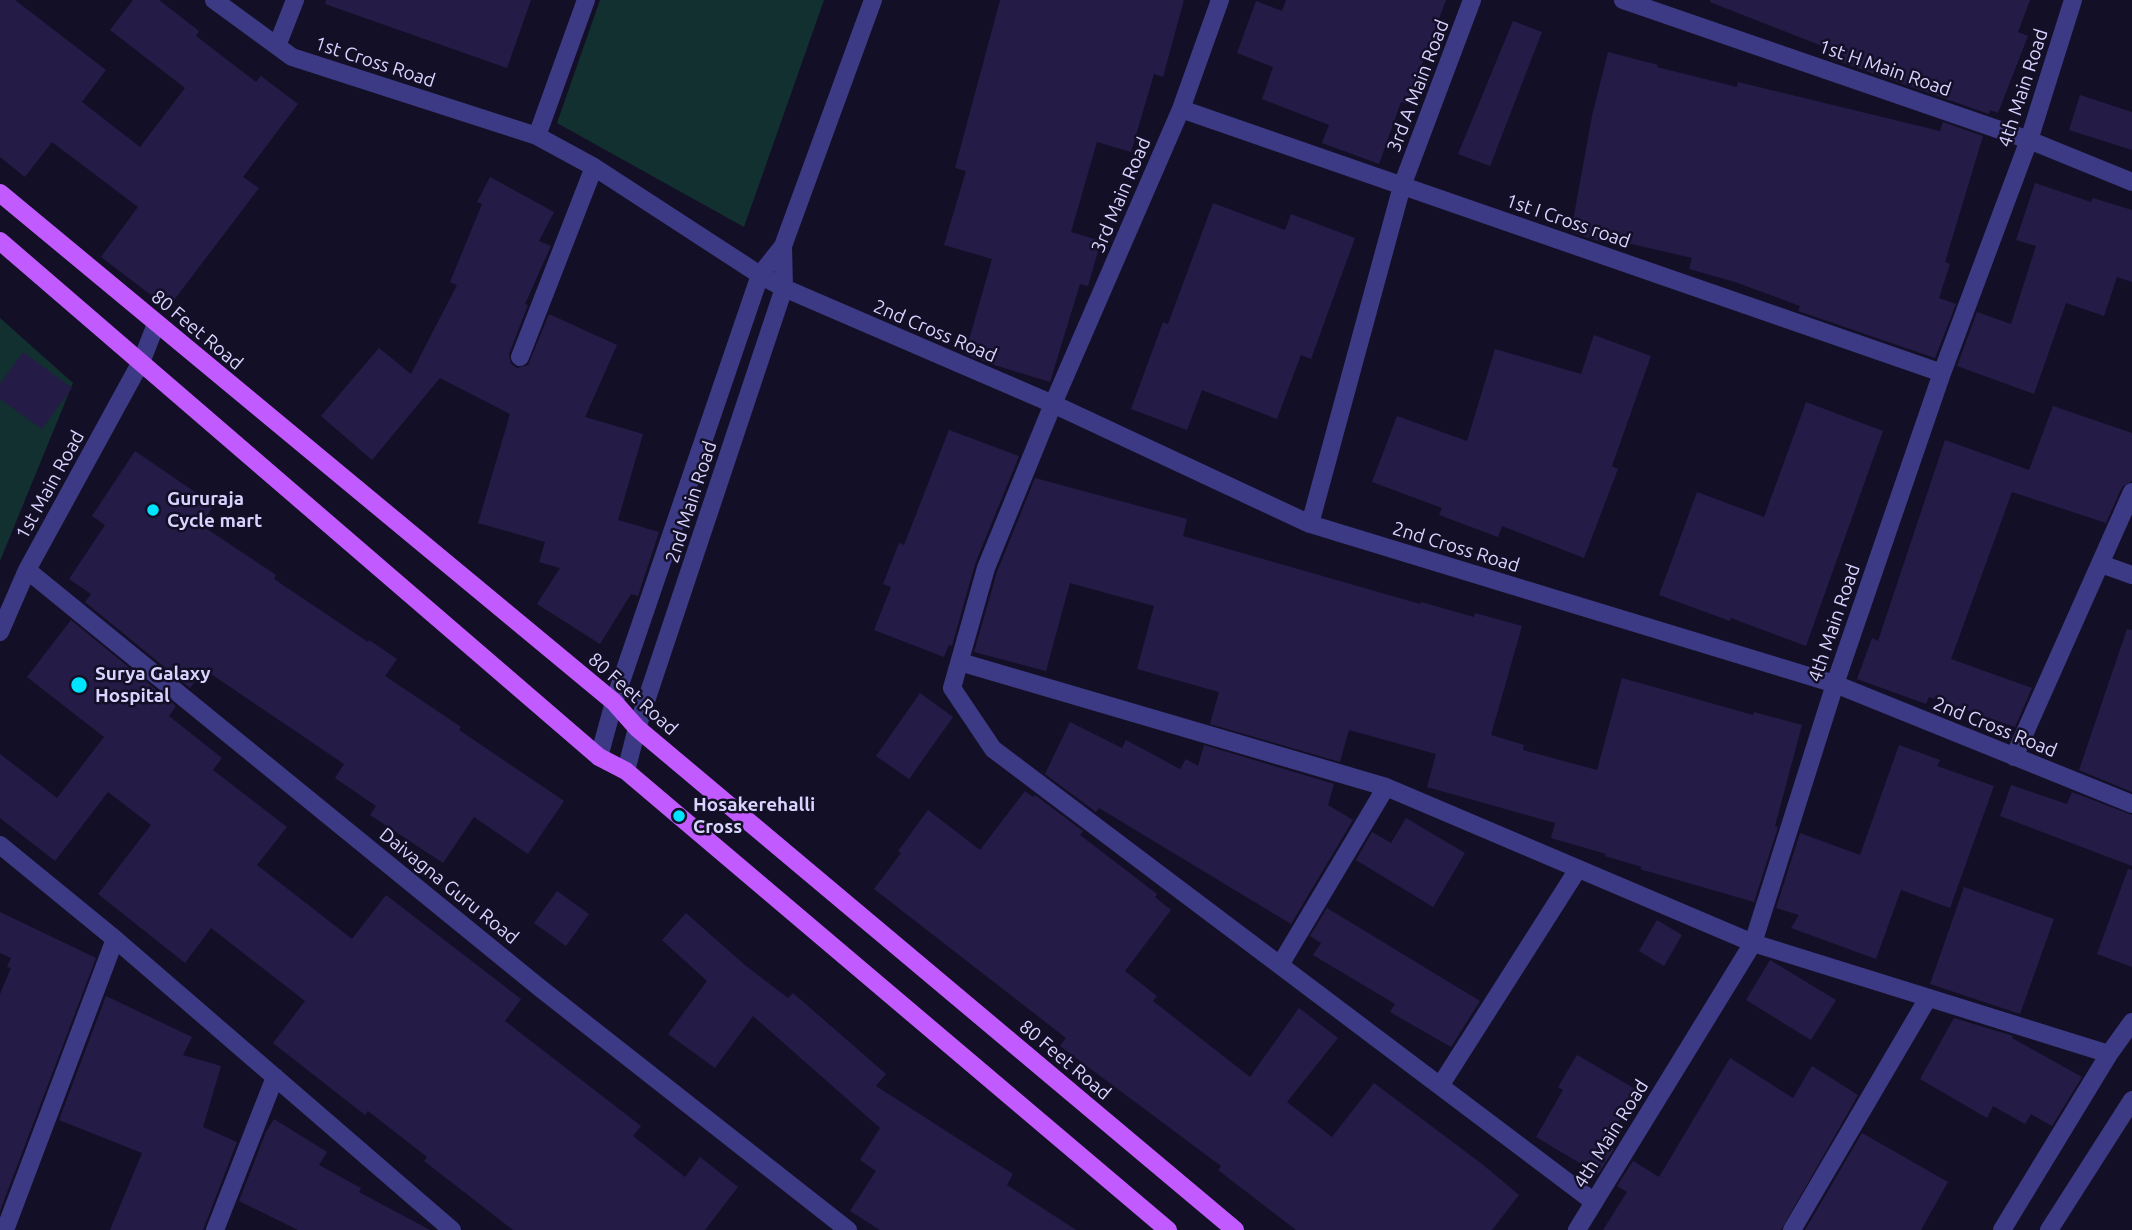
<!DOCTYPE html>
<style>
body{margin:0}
canvas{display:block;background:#130f26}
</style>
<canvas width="2132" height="1230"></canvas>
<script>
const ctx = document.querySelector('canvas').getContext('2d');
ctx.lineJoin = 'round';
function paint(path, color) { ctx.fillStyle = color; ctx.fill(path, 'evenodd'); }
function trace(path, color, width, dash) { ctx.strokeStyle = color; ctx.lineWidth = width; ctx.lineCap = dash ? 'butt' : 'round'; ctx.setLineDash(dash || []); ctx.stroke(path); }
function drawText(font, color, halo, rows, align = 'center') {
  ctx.font = font + ' Ubuntu,sans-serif'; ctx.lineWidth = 5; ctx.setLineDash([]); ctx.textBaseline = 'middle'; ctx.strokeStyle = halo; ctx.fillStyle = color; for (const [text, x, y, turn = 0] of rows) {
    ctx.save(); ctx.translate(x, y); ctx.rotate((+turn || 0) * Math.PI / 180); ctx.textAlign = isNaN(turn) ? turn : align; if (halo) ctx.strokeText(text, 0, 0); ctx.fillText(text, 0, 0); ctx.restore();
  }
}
paint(new Path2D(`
 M 600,0 L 824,0 L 744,227 L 557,123 Z
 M 0,318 L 73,383 L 0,561 Z`), '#12302f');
paint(new Path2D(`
 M 0,0 L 15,0 L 106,70 L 82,102 L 140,147 L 185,88 L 110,30 L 133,0 L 159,0 L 199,31 L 196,36 L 256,82 L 261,76 L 298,104 L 243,177 L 259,188 L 168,308 L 101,257 L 138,207 L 52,142 L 25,177 L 0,157 Z
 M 326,0 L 531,0 L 507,68 L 325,4 Z
 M 1000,0 L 1184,0 L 1163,77 L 1154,74 L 1131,152 L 1097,142 L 1071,232 L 1101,241 L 1088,286 L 1080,284 L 1050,382 L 988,363 L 965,354 L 992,259 L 944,245 L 966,171 L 955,168 Z
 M 1286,0 L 1446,0 L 1407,104 L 1401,102 L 1379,164 L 1322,143 L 1329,125 L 1262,99 L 1273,67 L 1237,53 L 1256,1 L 1282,11 Z
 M 1710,0 L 2030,0 L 2018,32 L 2028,36 L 1998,113 L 1990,110 L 1989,114 L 1829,58 L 1832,50 L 1710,2 Z
 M 1513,21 L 1542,32 L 1490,166 L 1458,154 Z
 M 1608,52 L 1658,65 L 1657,67 L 1737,87 L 1738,82 L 1940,131 L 1943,122 L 1983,136 L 1945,262 L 1950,264 L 1939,298 L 1956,304 L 1935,358 L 1798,311 L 1800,306 L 1735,282 L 1689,269 L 1692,258 L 1623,242 L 1623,246 L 1595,240 L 1571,232 L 1592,116 Z
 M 2080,95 L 2132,112 L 2132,150 L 2069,130 Z
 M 490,177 L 554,212 L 539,241 L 551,246 L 525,304 L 528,305 L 509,354 L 511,364 L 517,368 L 528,365 L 549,314 L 617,345 L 585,417 L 643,434 L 618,520 L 659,532 L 638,596 L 631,594 L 600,644 L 537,604 L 560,568 L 539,562 L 545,542 L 478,523 L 510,414 L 440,378 L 372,460 L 321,416 L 379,348 L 411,374 L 457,285 L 450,282 L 482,204 L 477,202 Z
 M 2035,183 L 2091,202 L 2093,198 L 2132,210 L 2132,282 L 2117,277 L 2104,316 L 2066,303 L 2034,394 L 1957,366 L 1977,312 L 2011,324 L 2036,246 L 2016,240 Z
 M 1213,203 L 1285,230 L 1291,214 L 1355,238 L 1311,359 L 1301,355 L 1277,419 L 1202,390 L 1187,430 L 1131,409 L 1163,322 L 1168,324 Z
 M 1594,335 L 1651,356 L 1612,466 L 1618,469 L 1584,558 L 1502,526 L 1498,537 L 1439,515 L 1442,508 L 1372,482 L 1397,416 L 1467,441 L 1495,349 L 1581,374 Z
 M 23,352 L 72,388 L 42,429 L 0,399 L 0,384 Z
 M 1806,402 L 1883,431 L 1806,646 L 1731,618 L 1730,621 L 1659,595 L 1697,492 L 1764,517 Z
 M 2053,406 L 2132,433 L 2132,481 L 2122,487 L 2106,523 L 2012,492 L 1951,659 L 2032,688 L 2015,727 L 1929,697 L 1926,704 L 1857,679 L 1872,638 L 1878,641 L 1945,440 L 2029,470 Z
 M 949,430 L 1019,456 L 975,564 L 952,646 L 949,645 L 944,657 L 874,630 L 891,587 L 883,584 L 899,543 L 904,545 Z
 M 135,451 L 214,505 L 201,525 L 276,575 L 274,579 L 368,642 L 369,640 L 397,659 L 385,676 L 461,727 L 459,730 L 564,801 L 528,854 L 474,817 L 443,863 L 370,815 L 376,806 L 335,778 L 344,764 L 211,674 L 208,679 L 201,674 L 190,688 L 85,602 L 91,594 L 69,579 L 105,525 L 92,516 Z
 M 1035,478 L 1187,519 L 1183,536 L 1420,604 L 1421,602 L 1474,617 L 1475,613 L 1522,626 L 1491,735 L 1524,745 L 1523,750 L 1597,770 L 1622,678 L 1753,715 L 1754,712 L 1802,725 L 1775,826 L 1778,827 L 1754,902 L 1640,869 L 1642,867 L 1605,856 L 1606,854 L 1551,838 L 1555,823 L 1427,787 L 1436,754 L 1349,730 L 1340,762 L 1210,724 L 1219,692 L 1137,669 L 1154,606 L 1070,583 L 1046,671 L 974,652 L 997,572 Z
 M 71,620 L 176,706 L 169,716 L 222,758 L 213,770 L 287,827 L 257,865 L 352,939 L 386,895 L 521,999 L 505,1021 L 641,1126 L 633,1136 L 685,1177 L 700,1157 L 738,1187 L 705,1230 L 513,1230 L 424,1161 L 427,1157 L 368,1111 L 365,1115 L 273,1043 L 305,1001 L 211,928 L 185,963 L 98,894 L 151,825 L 108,792 L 55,861 L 0,818 L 0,754 L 57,798 L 104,737 L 27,677 Z
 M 2127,629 L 2132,630 L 2132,792 L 2079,770 Z
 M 920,693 L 953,717 L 909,779 L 876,756 Z
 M 1070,722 L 1122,748 L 1126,740 L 1180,769 L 1186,759 L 1198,766 L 1204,745 L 1334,784 L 1328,805 L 1353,820 L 1291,924 L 1099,808 L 1096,812 L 1045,774 Z
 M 1899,745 L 1940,760 L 1937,766 L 1994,786 L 1950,908 L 1901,890 L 1876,959 L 1791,928 L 1799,915 L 1776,908 L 1800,833 L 1860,855 Z
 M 2011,785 L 2067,804 L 2072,792 L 2132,815 L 2132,866 L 2000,816 Z
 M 1025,791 L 1033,797 L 1035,795 L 1083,831 L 1080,835 L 1157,894 L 1155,897 L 1171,910 L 1125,971 L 1157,996 L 1153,1001 L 1250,1077 L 1299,1008 L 1338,1038 L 1287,1102 L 1332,1137 L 1374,1083 L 1482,1164 L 1519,1195 L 1492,1230 L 1296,1230 L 1218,1170 L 1221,1166 L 1060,1046 L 1066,1038 L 874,889 L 901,853 L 898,851 L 928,810 L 980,850 Z
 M 1406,818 L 1465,853 L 1433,907 L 1356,860 L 1372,832 L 1391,843 Z
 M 2128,869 L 2132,870 L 2132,967 L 2097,954 Z
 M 1964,887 L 2054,919 L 2020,1014 L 1930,984 Z
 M 557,891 L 589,914 L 566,946 L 534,923 Z
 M 1327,908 L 1480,1001 L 1451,1047 L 1390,1012 L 1395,1004 L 1313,955 L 1321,943 L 1310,936 Z
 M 0,912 L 96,958 L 0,1211 L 0,994 L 11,968 L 7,967 L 11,958 L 0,953 Z
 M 686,913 L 746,966 L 788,998 L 793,993 L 886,1074 L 876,1086 L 1013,1174 L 1007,1185 L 1076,1230 L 880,1230 L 850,1211 L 876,1171 L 860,1160 L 880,1128 L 753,1016 L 715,1068 L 668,1034 L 707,981 L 662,940 Z
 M 1657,920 L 1682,935 L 1664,966 L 1639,951 Z
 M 1770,960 L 1836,1000 L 1811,1040 L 1746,1000 Z
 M 106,996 L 192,1037 L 183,1055 L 221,1066 L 203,1127 L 237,1142 L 203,1230 L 110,1230 L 142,1153 L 59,1120 Z
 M 1954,1018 L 2013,1036 L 2012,1038 L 2082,1077 L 2052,1126 L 2031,1114 L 2025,1124 L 1993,1106 L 1987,1118 L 1920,1079 Z
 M 1577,1055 L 1637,1090 L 1606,1144 L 1614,1149 L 1598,1174 L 1536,1137 L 1563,1090 L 1558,1087 Z
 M 1730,1058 L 1793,1098 L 1812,1066 L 1858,1095 L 1781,1230 L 1603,1230 L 1627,1192 L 1617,1186 L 1633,1161 L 1659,1177 Z
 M 274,1119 L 327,1152 L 319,1165 L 361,1188 L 359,1192 L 430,1230 L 298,1230 L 239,1201 L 266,1132 Z
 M 1862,1133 L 1948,1182 L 1921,1230 L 1805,1230 Z`), '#241b47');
trace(new Path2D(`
 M 214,0 L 292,57 L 537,136 L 594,167 L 760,275 L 784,288 L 1053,404 L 1310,524 L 1835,684 L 2132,804
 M 1220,0 L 1181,109 L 1053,404 L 986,568 L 952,688 L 993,749 L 1594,1202
 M 1623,0 L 2029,140 L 2132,182
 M 277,46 L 295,0
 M 1181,109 L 1942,373
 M 537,136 L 586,0
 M 520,357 L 594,167
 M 1310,524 L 1402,186 L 1472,0
 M 2101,564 L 2132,575
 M 27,570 L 540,988 L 848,1230
 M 0,632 L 27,570 L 142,360 L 156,324
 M 960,662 L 1386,787 L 1753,943 L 2109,1054
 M 599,757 L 614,702 L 760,275 L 783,246 L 873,0
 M 2014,757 L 2132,492
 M 626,771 L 637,728 L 784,288 L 783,246
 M 0,845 L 115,939 L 452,1230
 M 1280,965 L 1386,787
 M 1440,1086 L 1578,869
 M 5,1230 L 115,939
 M 215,1230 L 275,1077
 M 1577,1230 L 1753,943 L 1835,684 L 1942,373 L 2029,140 L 2073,0
 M 1792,1230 L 1928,998
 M 2002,1230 L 2109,1054 L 2132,1022
 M 2049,1230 L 2132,1100`), '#3d3a85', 18);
trace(new Path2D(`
 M 0,193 L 614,702 L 637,728 L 1235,1230
 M 0,241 L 599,757 L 626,771 L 1168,1230`), '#c25bff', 18);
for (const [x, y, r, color] of [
 [153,510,7,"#00e5ff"],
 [79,685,9,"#00e5ff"],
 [679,816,7,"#00e5ff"]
]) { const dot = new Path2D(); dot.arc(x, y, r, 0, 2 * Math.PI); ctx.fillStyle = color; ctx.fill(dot); trace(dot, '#130f26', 2.5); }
drawText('19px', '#d9d4ff', '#130f26', [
 ["1st Cross Road",375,62,18],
 ["1st H Main Road",1885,68,19],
 ["3rd A Main Road",1418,86,-69],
 ["4th Main Road",2023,88,-72],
 ["3rd Main Road",1121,195,-67],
 ["1st I Cross road",1568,221,19],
 ["80 Feet Road",197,330,40],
 ["2nd Cross Road",935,331,23],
 ["1st Main Road",50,485,-61],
 ["2nd Main Road",691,502,-72],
 ["2nd Cross Road",1456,547,17],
 ["4th Main Road",1834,623,-71],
 ["80 Feet Road",633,694,42],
 ["2nd Cross Road",1995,727,22],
 ["Daivagna Guru Road",449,886,39],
 ["80 Feet Road",1065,1060,40],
 ["4th Main Road",1611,1134,-58]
]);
drawText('bold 19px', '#d9d4ff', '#130f26', [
 ["Gururaja",167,499],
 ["Cycle mart",167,521],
 ["Surya Galaxy",95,674],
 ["Hospital",95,696],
 ["Hosakerehalli",693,805],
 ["Cross",693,827]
], 'left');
</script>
